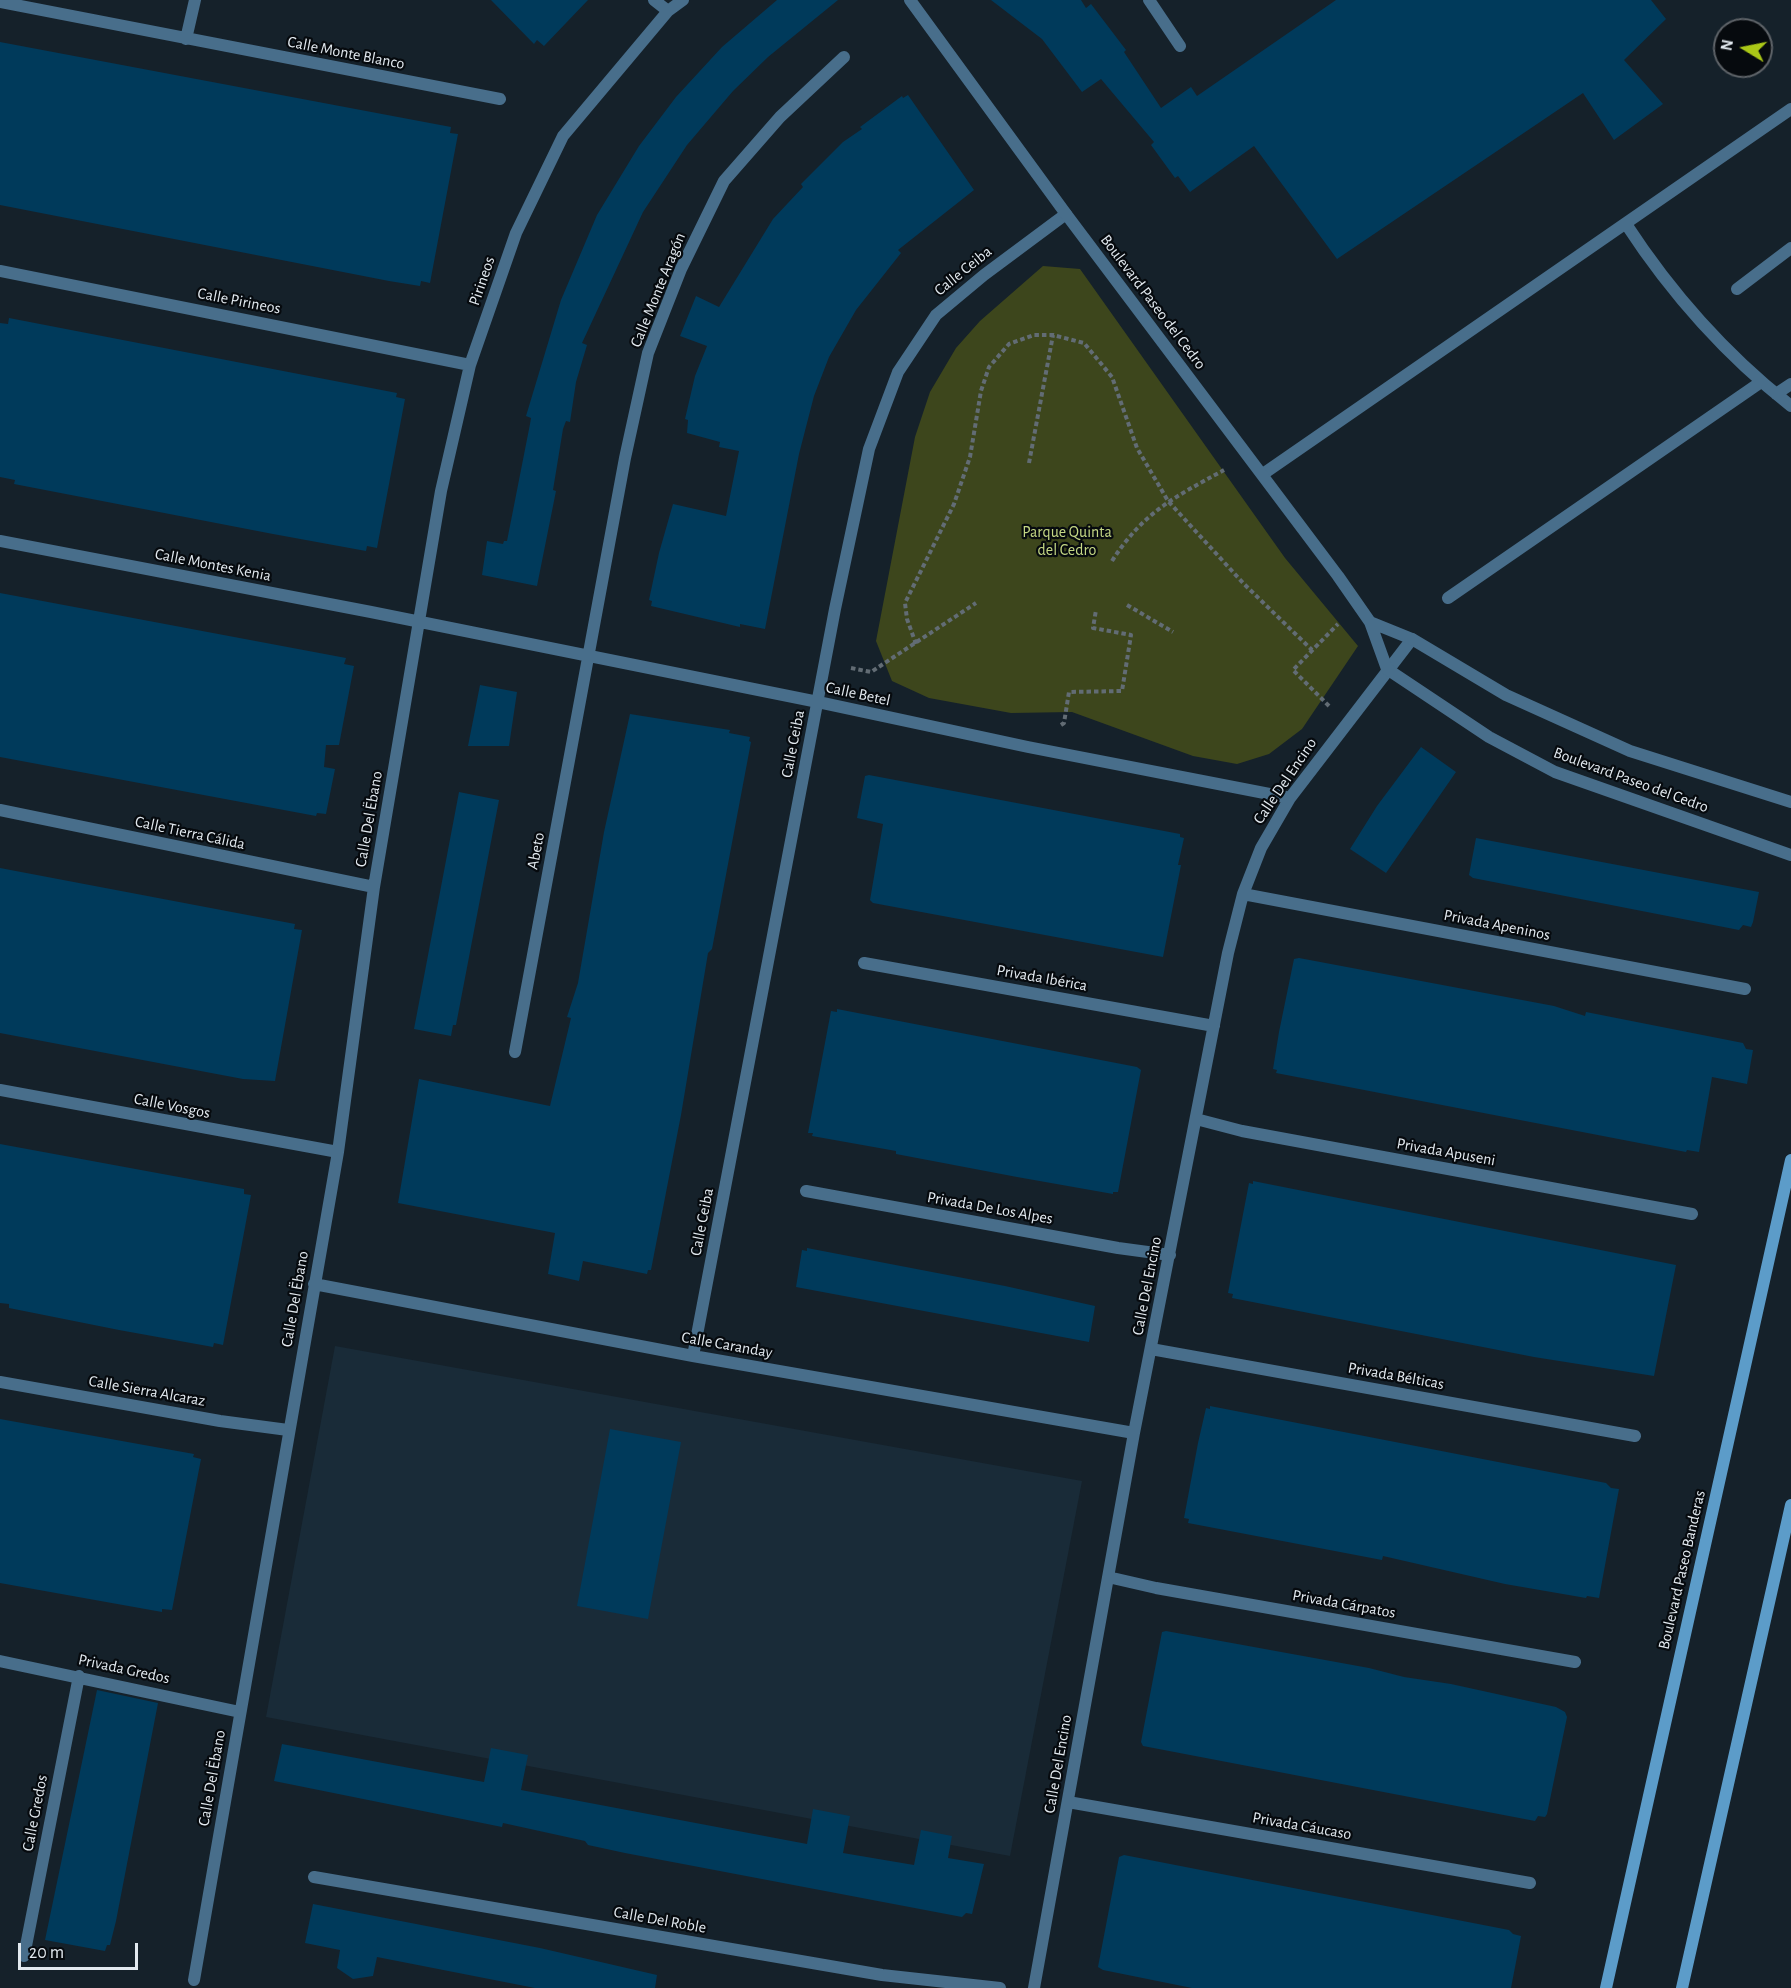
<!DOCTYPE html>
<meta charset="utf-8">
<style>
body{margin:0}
#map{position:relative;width:1791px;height:1988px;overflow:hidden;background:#15212a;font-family:"Alegreya Sans",sans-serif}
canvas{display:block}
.north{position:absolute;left:1713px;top:18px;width:60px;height:60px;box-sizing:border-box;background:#060a0e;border:2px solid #5e6368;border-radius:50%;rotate:280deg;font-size:16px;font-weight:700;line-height:24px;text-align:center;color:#e2e9ef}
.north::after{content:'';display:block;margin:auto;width:21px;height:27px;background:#aac717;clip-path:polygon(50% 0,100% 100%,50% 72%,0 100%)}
.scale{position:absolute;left:18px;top:1943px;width:120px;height:27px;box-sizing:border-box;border:3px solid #e2e9ef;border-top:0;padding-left:8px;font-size:18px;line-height:21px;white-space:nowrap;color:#e2e9ef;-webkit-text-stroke:4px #060a0e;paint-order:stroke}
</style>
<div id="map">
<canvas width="1791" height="1988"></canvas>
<div class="north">N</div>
<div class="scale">20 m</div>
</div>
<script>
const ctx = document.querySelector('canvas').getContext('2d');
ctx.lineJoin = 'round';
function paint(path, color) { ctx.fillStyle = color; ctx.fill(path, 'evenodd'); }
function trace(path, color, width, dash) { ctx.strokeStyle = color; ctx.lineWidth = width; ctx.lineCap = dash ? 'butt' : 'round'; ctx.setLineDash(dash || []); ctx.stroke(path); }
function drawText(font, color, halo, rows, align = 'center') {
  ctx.font = font + ' "Alegreya Sans",sans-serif'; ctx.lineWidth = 4.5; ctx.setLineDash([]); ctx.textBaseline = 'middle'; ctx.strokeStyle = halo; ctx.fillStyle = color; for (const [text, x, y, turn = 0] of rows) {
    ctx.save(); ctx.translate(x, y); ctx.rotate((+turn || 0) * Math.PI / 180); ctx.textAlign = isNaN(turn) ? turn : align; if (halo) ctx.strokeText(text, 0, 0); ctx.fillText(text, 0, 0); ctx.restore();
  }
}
paint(new Path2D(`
 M 335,1346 L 1082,1481 L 1010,1856 L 266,1717 Z`), '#192b38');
paint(new Path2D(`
 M 1043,266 L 1080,269 L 1285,558 L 1358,646 L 1302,729 L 1269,754 L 1237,764 L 1193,756 L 1072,712 L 1011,713 L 929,698 L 892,681 L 876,641 L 915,437 L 930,392 L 956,348 L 980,321 Z`), '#3d461c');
paint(new Path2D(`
 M 491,0 L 588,0 L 544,46 L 537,40 L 534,44 Z
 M 777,0 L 838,0 L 768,57 L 733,91 L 687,145 L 643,212 L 582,343 L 587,345 L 576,382 L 570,422 L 566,421 L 563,429 L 553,490 L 556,491 L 537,586 L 482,575 L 487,541 L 503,544 L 504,541 L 507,541 L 530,424 L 531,418 L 526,416 L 561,300 L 597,215 L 639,146 L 676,97 L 722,47 Z
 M 991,0 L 1081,0 L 1086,8 L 1091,4 L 1126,50 L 1124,52 L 1161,108 L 1191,87 L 1197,96 L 1336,0 L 1651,0 L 1666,19 L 1624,60 L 1663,104 L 1614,140 L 1583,93 L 1337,259 L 1254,146 L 1190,192 L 1178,176 L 1175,178 L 1151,145 L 1154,142 L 1101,79 L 1082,92 L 1042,39 Z
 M 0,42 L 451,127 L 450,133 L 458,134 L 430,283 L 421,281 L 420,286 L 389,281 L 0,205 Z
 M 908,95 L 974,190 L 898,250 L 901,253 L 856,310 L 829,357 L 814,396 L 799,454 L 765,629 L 740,624 L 740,627 L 651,606 L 652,601 L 649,600 L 659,553 L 673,504 L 726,516 L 739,451 L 719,447 L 720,442 L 687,433 L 688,420 L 685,419 L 695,376 L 707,346 L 680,336 L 696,296 L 719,307 L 773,219 L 803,187 L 801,184 L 843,142 L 862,129 L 860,127 L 902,96 L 903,98 Z
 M 9,318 L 397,393 L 396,397 L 405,399 L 377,548 L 367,546 L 366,551 L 273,534 L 14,484 L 15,480 L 0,477 L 0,323 L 8,324 Z
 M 0,593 L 346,658 L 344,664 L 354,666 L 339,745 L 326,745 L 324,767 L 335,769 L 326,814 L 317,813 L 316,816 L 0,757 Z
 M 480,685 L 517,692 L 509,746 L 468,746 Z
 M 630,714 L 730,730 L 729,733 L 750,737 L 749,741 L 751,742 L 712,949 L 708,953 L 681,1115 L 651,1270 L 648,1270 L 647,1274 L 583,1261 L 579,1281 L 548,1274 L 555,1233 L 398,1203 L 419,1079 L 550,1106 L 571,1018 L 567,1017 L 578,983 L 604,832 Z
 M 1421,747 L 1456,772 L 1386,873 L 1350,849 L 1377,806 Z
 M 869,775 L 1180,834 L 1180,837 L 1184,838 L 1178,865 L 1181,865 L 1163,957 L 873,903 L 870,900 L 883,824 L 857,818 L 865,776 Z
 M 459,792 L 499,800 L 456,1025 L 453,1025 L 451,1036 L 414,1029 Z
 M 1476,838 L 1759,892 L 1753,922 L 1751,927 L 1743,925 L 1739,930 L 1473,878 L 1469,875 Z
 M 0,868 L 295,924 L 294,929 L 302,930 L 275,1081 L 243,1079 L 0,1033 Z
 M 1299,958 L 1554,1006 L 1585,1016 L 1586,1012 L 1743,1043 L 1746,1049 L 1753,1050 L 1747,1084 L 1712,1077 L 1699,1152 L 1687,1150 L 1686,1152 L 1276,1073 L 1277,1070 L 1273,1069 L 1279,1032 L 1294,959 Z
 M 837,1009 L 1137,1067 L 1141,1070 L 1118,1192 L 1113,1192 L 1113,1194 L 1017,1177 L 896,1154 L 896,1151 L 812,1136 L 813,1133 L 808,1133 L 831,1011 L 837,1012 Z
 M 0,1144 L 244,1189 L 244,1194 L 251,1195 L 223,1345 L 214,1343 L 213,1347 L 119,1330 L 9,1308 L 9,1304 L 0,1303 Z
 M 1253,1181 L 1676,1265 L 1654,1376 L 1534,1357 L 1232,1298 L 1233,1294 L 1228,1293 L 1235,1256 L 1249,1183 L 1253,1184 Z
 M 807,1248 L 1005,1286 L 1095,1306 L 1089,1342 L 796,1287 L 802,1250 L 807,1251 Z
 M 1210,1406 L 1606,1483 L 1611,1488 L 1619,1489 L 1599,1598 L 1587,1596 L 1586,1598 L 1505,1584 L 1383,1556 L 1382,1560 L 1188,1523 L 1189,1519 L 1184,1518 L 1198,1443 L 1206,1408 L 1210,1409 Z
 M 0,1419 L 194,1454 L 193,1457 L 201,1459 L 172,1610 L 162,1609 L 162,1612 L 0,1583 Z
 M 610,1429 L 681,1442 L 648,1619 L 577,1606 Z
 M 1166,1631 L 1369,1668 L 1404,1677 L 1451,1684 L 1556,1707 L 1565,1712 L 1567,1717 L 1547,1814 L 1545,1817 L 1538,1816 L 1535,1821 L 1143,1746 L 1141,1742 L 1162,1632 Z
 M 97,1690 L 158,1703 L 116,1921 L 110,1945 L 107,1945 L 105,1951 L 45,1940 Z
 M 282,1744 L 484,1782 L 491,1748 L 528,1755 L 521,1790 L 807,1844 L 813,1809 L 850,1816 L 843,1853 L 914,1865 L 921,1830 L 952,1836 L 948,1858 L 984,1864 L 972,1914 L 966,1913 L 962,1917 L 625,1853 L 588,1845 L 585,1841 L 503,1823 L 502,1827 L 274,1781 Z
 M 1124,1855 L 1509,1930 L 1513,1934 L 1521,1936 L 1511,1988 L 1192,1988 L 1103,1970 L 1098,1967 L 1119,1857 Z
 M 313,1904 L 540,1948 L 657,1975 L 655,1988 L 535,1988 L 377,1957 L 373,1976 L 353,1979 L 337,1968 L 340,1950 L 305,1943 Z`), '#003a5b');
trace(new Path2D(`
 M 1029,463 L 1053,335
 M 1112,561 C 1143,512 1175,497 1224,470
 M 1127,605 L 1173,632
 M 916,644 L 907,619 L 905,603 L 954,504 L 970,457 L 981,391 L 989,367 L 1009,344 L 1034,335 L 1053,335 L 1084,343 L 1112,377 L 1137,448 L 1168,501 L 1244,584 L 1312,650
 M 851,668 L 871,672 L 976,603
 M 1329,706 L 1293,670 L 1338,624
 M 1061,725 L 1064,723 L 1069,692 L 1122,691 L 1131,635 L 1093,628 L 1096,610`), '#626c74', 4, [4.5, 3]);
trace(new Path2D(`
 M 1626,224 C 1671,293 1726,355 1791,406
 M 1737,289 L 1791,248
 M 1776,394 L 1791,384
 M 1263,474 L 1791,109
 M 1448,598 L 1761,382`), '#486e8b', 12);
trace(new Path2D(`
 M 654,0 L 668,11
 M 1149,0 L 1180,46
 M 0,2 L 500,99
 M 186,39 L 195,0
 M 0,271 L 470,365
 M 0,541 L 371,612 L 818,702 L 1028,747 L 1290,798
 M 0,810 L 374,887
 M 1243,894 L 1745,989
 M 864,963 L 1214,1026
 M 515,1052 L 625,458 L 648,353 L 681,269 L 724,181 L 780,117 L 844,57
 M 0,1090 L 338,1152
 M 1196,1119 L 1242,1131 L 1692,1214
 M 806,1191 L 1118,1248 L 1170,1255
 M 314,1284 L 693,1356 L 1134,1433
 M 1151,1349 L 1635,1436
 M 693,1356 L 835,609 L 869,449 L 898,372 L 936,315 L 984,275 L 1066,214
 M 0,1382 L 220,1421 L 288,1430
 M 1108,1577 L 1156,1588 L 1575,1662
 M 0,1661 L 240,1712
 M 1068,1802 L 1530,1883
 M 314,1877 L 882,1975 L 1000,1988
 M 24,1956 L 79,1676
 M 194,1980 L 338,1152 L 374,887 L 441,491 L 470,365 L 516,233 L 563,136 L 668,11 L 683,0
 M 1034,1988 L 1134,1433 L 1228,953 L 1243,894 L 1261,848 L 1290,798 L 1412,639`), '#486e8b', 12);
trace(new Path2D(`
 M 910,0 L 1066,214 L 1338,576 L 1370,622 L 1387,669 L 1489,737 L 1555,772 L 1791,855
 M 1370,622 L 1412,639 L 1506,695 L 1630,751 L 1791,802`), '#486e8b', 12);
trace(new Path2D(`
 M 1606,1988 L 1791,1160
 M 1682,1988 L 1791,1505`), '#5c9cc9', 12);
drawText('16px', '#e2e9ef', '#060a0e', [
 ["Calle Monte Blanco",346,53,11],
 ["Calle Ceiba",963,271,-39],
 ["Pirineos",482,281,-71],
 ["Calle Monte Aragón",658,290,-68],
 ["Calle Pirineos",239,301,11],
 ["Boulevard Paseo del Cedro",1153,302,53],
 ["Calle Montes Kenia",213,565,11],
 ["Calle Betel",858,694,12],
 ["Calle Ceiba",793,744,-79],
 ["Boulevard Paseo del Cedro",1631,780,20],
 ["Calle Del Encino",1285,781,-56],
 ["Calle Del Ëbano",369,819,-80],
 ["Calle Tierra Cálida",190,833,12],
 ["Abeto",536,851,-79],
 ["Privada Apeninos",1497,925,11],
 ["Privada Ibérica",1042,978,10],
 ["Calle Vosgos",172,1106,11],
 ["Privada Apuseni",1446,1152,10],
 ["Privada De Los Alpes",990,1208,10],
 ["Calle Ceiba",702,1222,-79],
 ["Calle Del Encino",1147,1286,-79],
 ["Calle Del Ëbano",295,1299,-80],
 ["Calle Caranday",727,1345,10],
 ["Privada Bélticas",1396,1376,10],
 ["Calle Sierra Alcaraz",147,1391,10],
 ["Boulevard Paseo Banderas",1682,1570,-77],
 ["Privada Cárpatos",1344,1604,10],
 ["Privada Gredos",124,1669,12],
 ["Calle Del Encino",1058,1764,-80],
 ["Calle Del Ëbano",212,1778,-80],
 ["Calle Gredos",35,1813,-79],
 ["Privada Cáucaso",1302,1826,10],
 ["Calle Del Roble",660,1920,10]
]);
drawText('16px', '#c5d885', '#060a0e', [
 ["Parque Quinta",1067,532],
 ["del Cedro",1067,550]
]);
</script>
